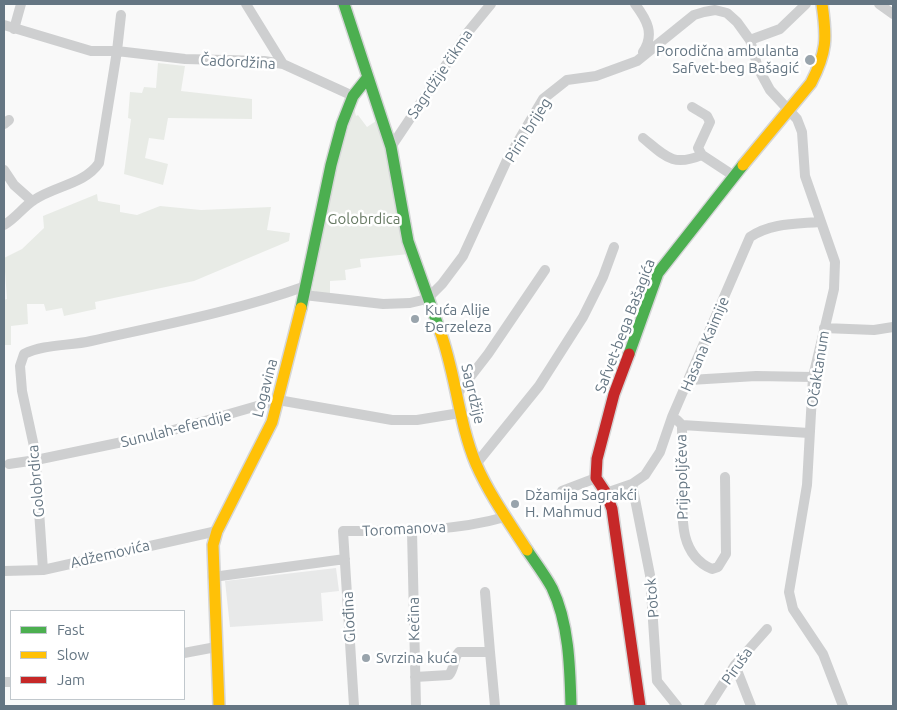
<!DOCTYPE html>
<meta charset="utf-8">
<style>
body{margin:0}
#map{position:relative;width:897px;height:710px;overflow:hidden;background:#f9f9f9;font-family:Ubuntu,sans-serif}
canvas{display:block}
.frame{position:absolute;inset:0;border:5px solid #657683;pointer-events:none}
.legend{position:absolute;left:10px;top:610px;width:175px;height:90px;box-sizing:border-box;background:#fff;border:1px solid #c1c8cd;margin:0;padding:6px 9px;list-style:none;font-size:15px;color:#657683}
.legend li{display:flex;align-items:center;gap:10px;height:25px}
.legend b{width:25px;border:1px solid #c1c8cd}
</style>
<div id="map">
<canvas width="897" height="710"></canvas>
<div class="frame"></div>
<ul class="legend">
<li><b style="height:6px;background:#4caf50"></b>Fast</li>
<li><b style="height:6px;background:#ffc107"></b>Slow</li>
<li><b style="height:6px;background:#c62828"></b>Jam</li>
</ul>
</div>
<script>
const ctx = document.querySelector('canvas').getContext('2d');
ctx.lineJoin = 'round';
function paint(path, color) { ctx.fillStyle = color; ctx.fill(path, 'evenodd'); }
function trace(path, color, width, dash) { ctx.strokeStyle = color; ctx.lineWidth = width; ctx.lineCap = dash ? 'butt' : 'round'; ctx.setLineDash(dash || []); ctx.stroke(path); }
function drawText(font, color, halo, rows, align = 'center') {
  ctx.font = font + ' Ubuntu,sans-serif'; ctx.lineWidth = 5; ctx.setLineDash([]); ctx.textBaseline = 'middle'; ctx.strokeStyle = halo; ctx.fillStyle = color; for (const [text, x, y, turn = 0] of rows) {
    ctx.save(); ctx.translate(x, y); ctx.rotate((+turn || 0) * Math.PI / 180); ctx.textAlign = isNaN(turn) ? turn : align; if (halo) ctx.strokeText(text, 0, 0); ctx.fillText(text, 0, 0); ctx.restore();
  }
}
paint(new Path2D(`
 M 336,568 L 339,591 L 321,593 L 323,621 L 230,627 L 225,581 Z`), '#e8e9e9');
paint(new Path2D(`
 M 158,63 L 185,66 L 181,91 L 252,99 L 252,119 L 168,118 L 164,140 L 149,138 L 145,158 L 168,164 L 163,185 L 124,174 L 131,119 L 128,118 L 130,92 L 142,93 L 144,87 L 156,88 Z
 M 354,108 L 356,116 L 358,115 L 367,127 L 379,119 L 409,254 L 360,259 L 361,267 L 345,270 L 346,280 L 330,281 L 330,295 L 312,291 L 332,181 Z
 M 97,194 L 98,201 L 120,205 L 120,212 L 137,215 L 160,206 L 201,210 L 271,207 L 267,230 L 290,233 L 289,241 L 194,281 L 95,302 L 96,309 L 64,316 L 62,308 L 46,311 L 44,304 L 27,304 L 28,324 L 11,326 L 11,345 L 4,345 L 4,300 L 7,299 L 4,258 L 22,249 L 44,228 L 43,216 Z`), '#e8ebe6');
const fast = new Path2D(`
 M 344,4 L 391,147 L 408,241 L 440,331
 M 301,308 L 331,165 L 342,124 L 353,96 L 368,77
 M 629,354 L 658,273 L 743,165
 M 527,550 C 535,562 545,575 552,588 C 569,623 570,668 571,706`);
const slow = new Path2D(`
 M 743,165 L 811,83 C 827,52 827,38 822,4
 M 440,331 C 456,374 458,421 476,464 C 489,494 509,522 527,550
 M 219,706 L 213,545 L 217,531 L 272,422 L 301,308`);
const jam = new Path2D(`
 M 629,354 L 614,394 L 597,459 L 596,478 L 606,493 L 612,509 L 640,706`);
trace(fast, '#d5d6d7', 14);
trace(slow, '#d5d6d7', 14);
trace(jam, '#d5d6d7', 14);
trace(new Path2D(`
 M 246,4 L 283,64
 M 635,4 C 647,20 655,34 643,52
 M 879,4 L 893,14
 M 4,25 L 91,51 L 117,51 L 185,59 L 264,61 L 283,64 L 353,96
 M 14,29 L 21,4
 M 750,40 L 758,68 L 770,90 L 797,119 L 802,132 L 805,176 L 835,262 L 834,289 L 813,377 L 807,485 L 789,592 L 793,609 L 823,654 L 843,706
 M 692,107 L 707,116 L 710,122 L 698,148 L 702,155 L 734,176
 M 4,124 L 9,120
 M 643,138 C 666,157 673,167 702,155
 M 391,147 L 468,32 L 491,4
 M 4,170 L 14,185 L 32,201
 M 4,225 C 16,218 23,207 34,200 C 54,186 85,184 99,163 L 117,51 L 121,15
 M 304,295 L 383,304 L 410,303 L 427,299 L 442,284 L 463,256 L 507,160 L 543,99 L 567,80 L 596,76 L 637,61 L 694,15 L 704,12 L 715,10 L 727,13 L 737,22 L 750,40 L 780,29 L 806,4
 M 824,328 L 874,330 L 893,327
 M 690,380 L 756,376 L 813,377
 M 457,394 L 488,354 L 545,270
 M 677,420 L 682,425 L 809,433
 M 682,425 C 682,442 683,459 683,476 C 683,508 675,553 712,569 L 718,567 L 726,554 L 725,477
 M 9,464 L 36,460 L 156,435 L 278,400 L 392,420 L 417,420 L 460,413
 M 476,464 L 539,386 L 583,317 L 603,277 L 614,247
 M 632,484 L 650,575 L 657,681 L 677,706
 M 562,491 L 596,478
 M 606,493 L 632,484 L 645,475 L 660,452 L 672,417 L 750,237 C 771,223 795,224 819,222
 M 412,531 L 416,706
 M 43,570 L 35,451 L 22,391 L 20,366 L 24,354 C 44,344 69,346 91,341 C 163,325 236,311 306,286
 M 4,571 L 43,570 L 217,531
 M 213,577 L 345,559
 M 485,592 L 490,652
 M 184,653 L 216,647
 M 735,665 L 751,706
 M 415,677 L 449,675 C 455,668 453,658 459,652 L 490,652 L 495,706
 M 4,682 L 11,682
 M 354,706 L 343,531 C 397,531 453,532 505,517
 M 709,706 L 735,665 L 767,629`), '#cecfd0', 10);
trace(fast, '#4caf50', 11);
trace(slow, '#ffc107', 11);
trace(jam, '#c62828', 11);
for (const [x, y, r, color] of [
 [810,60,6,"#99a4ac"],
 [415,319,5,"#99a4ac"],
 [515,504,5,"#99a4ac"],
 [366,658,5,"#99a4ac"]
]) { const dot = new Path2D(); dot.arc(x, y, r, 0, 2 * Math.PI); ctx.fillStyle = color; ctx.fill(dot); trace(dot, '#fff', 2); }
drawText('15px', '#657683', '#fff', [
 ["Porodična ambulanta",799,51,"right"],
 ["Safvet-beg Bašagić",799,68,"right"],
 ["Kuća Alije",425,310],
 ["Đerzeleza",425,327],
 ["Džamija Sagrakći",525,495],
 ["H. Mahmud",525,512],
 ["Svrzina kuća",376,658]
], 'left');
drawText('15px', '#657683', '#fff', [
 ["Čadordžina",238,62,3],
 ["Sagrdžije čikma",440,74,-56],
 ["Pirin brijeg",528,130,-58],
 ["Safvet-bega Bašagića",625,326,-69],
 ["Hasana Kaimije",705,344,-67],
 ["Očaktanum",818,369,-81],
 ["Logavina",265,388,-75],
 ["Sagrdžije",473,394,77],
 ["Sunulah-efendije",176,429,-14],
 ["Prijepoljčeva",682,477,-91],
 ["Golobrdica",36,481,-95],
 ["Toromanova",404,529,-3],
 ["Adžemovića",110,554,-13],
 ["Potok",652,598,-95],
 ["Glođina",349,617,-93],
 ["Kečina",414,619,-91],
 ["Piruša",737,666,-55]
]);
drawText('15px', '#687a64', '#fff', [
 ["Golobrdica",364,219]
]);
</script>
